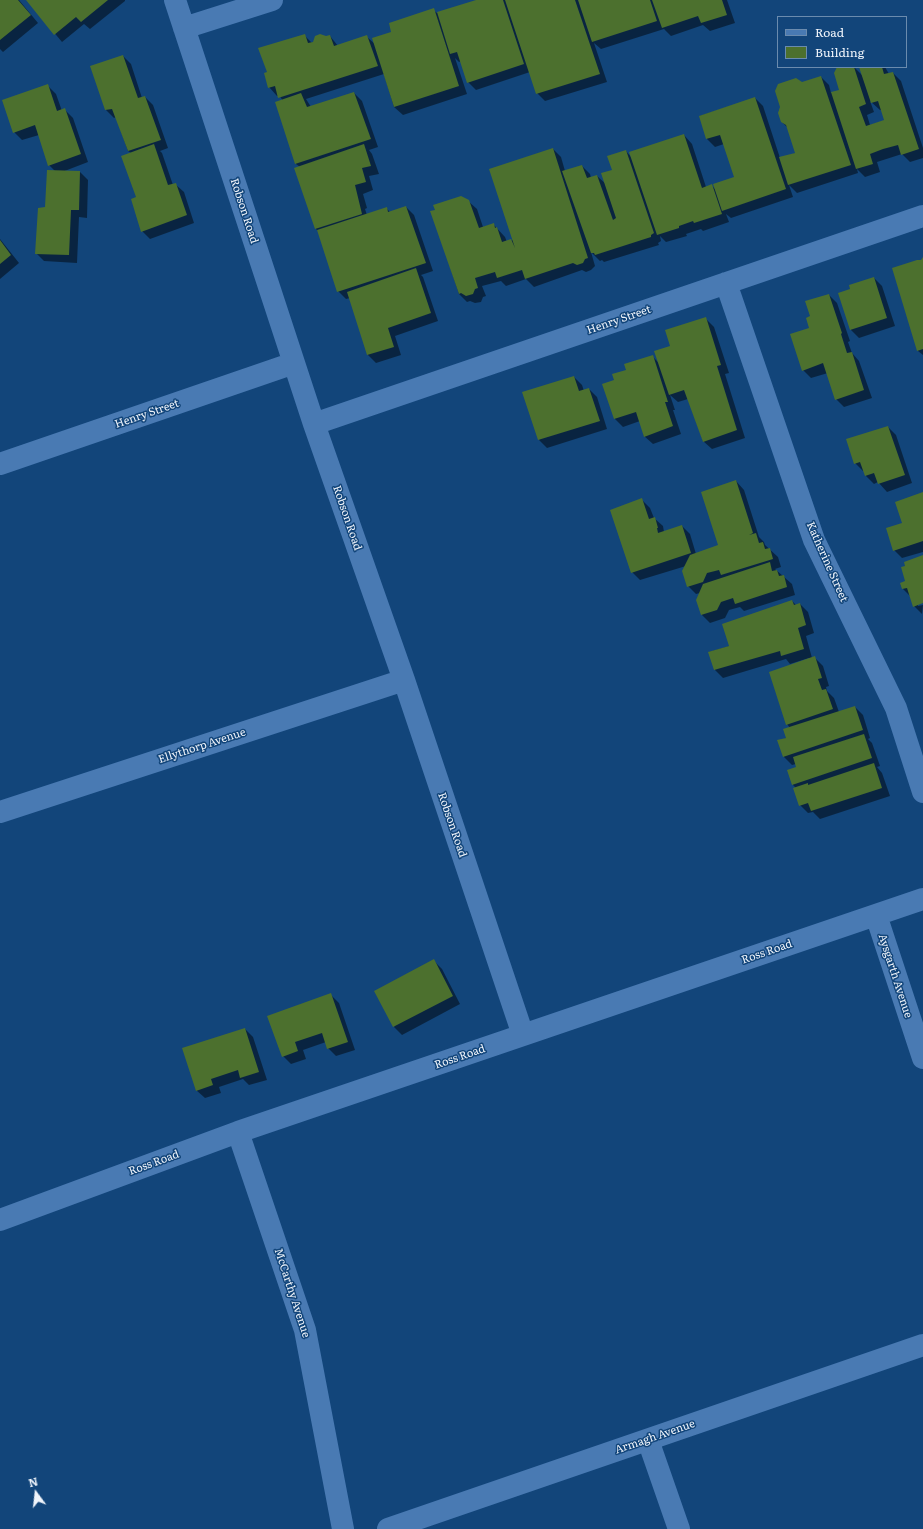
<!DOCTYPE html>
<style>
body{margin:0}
#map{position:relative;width:923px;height:1529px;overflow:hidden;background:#12457a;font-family:Literata,serif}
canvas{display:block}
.legend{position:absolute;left:777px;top:16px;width:130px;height:52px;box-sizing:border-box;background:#12457a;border:1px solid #6a8bae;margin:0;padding:5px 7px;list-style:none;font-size:12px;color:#eff4fb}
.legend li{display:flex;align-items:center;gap:8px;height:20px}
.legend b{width:20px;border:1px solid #6a8bae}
.north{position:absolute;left:16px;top:1473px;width:40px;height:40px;-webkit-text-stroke:3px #12457a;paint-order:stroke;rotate:345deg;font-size:11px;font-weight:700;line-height:16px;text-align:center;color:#eff4fb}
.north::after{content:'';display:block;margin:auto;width:14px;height:18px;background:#eff4fb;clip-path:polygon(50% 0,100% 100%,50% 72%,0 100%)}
</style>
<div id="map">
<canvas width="923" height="1529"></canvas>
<ul class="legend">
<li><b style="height:5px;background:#497ab3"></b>Road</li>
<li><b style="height:11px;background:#4c702e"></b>Building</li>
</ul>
<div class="north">N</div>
</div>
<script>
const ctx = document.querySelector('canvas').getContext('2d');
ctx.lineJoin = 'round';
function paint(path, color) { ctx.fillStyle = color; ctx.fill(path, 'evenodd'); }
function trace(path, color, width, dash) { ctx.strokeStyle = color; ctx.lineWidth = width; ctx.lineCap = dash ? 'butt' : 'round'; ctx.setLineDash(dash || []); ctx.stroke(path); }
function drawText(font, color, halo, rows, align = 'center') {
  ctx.font = font + ' Literata,serif'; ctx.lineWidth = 3; ctx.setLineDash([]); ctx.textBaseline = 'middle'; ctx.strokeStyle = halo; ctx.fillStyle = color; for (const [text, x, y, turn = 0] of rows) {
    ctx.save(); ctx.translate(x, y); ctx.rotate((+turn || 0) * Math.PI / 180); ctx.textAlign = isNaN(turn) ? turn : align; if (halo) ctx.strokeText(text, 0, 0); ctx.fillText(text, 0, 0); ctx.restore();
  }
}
paint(new Path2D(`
 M 0,0 L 19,0 L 38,23 L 3,52 L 0,49 Z
 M 27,0 L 125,0 L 125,1 L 90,29 L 84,24 L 62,42 Z
 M 479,0 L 727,0 L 735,23 L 710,31 L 703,25 L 671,36 L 664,29 L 601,49 L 594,43 L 607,82 L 545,101 L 537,93 L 530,72 L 476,90 L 468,82 L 461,61 L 459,62 L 455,58 L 467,94 L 403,115 L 394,107 L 384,74 L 306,99 L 311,107 L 354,93 L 362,101 L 378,147 L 369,150 L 372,154 L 379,174 L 369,176 L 373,190 L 363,194 L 367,208 L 365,209 L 367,215 L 386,208 L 390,212 L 406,207 L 414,215 L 433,271 L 421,275 L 423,277 L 438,321 L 395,336 L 401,355 L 376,363 L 368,355 L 350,298 L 346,299 L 338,291 L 318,231 L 316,229 L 300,167 L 296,164 L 283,101 L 279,95 L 277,96 L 269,87 L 268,73 L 305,36 L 312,43 L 330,36 L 338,46 L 367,37 L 375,44 L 433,10 L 437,13 Z
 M 123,56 L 131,64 L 142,98 L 145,97 L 153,105 L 168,148 L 160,151 L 162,153 L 173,185 L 175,184 L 184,192 L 194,223 L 150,239 L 142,231 L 131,153 L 128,151 L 116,117 L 114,118 L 106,110 L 91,67 Z
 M 839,67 L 854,67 L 863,76 L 860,67 L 885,67 L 889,74 L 893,73 L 901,81 L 923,148 L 923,158 L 910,162 L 902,154 L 877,162 L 880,172 L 865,177 L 857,169 L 858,173 L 797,193 L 789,185 L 793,197 L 731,218 L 726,214 L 729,222 L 703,231 L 701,229 L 686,234 L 687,236 L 666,242 L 660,236 L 661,241 L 658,243 L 659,245 L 604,262 L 602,260 L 600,261 L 591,252 L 595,266 L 591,270 L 586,272 L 582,270 L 534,287 L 526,279 L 506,286 L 501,281 L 482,286 L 486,296 L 483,297 L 481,302 L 475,303 L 470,301 L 467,302 L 459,294 L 432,212 L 468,201 L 477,209 L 483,227 L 493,224 L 505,237 L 507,242 L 513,240 L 553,149 L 561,157 L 565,171 L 582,166 L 590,174 L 591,178 L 597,176 L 606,184 L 626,151 L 632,158 L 684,135 L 692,144 L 706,187 L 712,186 L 716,190 L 735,178 L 724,144 L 715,147 L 707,139 L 700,116 L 755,98 L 763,106 L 780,158 L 796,153 L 788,128 L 782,122 L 802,83 L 821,77 L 829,85 L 831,93 L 841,90 ZM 870,101 L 880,110 L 882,110 L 886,120 L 870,125 L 867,115 L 874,112 Z
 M 48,86 L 56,94 L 62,111 L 65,110 L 73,118 L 88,162 L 62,172 L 80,172 L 88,180 L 87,218 L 79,217 L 77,263 L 44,261 L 36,253 L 56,172 L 49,165 L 39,135 L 22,140 L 14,132 Z
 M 0,239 L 19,263 L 0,279 Z
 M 923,258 L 923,355 L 918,351 L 893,269 L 921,261 Z
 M 874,278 L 882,286 L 895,326 L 859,338 L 851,330 L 851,290 Z
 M 829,295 L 837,303 L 850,341 L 848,342 L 852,353 L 859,361 L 872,398 L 844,407 L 836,399 L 828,373 L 811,378 L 803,370 L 811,329 L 811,317 Z
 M 706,319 L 714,327 L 729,373 L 725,374 L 745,438 L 712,449 L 703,441 L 688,399 L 678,402 L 670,395 L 675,410 L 673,410 L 681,434 L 653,444 L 644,436 L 640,421 L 623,427 L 615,419 L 604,384 L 615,381 L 627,370 L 652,356 L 659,363 L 671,347 Z
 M 574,377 L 582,385 L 584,391 L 589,389 L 597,397 L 607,429 L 547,448 L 539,440 Z
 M 888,427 L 896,435 L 912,483 L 887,492 L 878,482 L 874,484 L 866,476 L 864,471 L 863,471 L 855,463 Z
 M 736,481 L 744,490 L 759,537 L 764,542 L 765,545 L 778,557 L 781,567 L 775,569 L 792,584 L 795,595 L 744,611 L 740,607 L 729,610 L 725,618 L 710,623 L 702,615 L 697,600 L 700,593 L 696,594 L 688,586 L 686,566 L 640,580 L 632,572 L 642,500 L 650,508 L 654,518 L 663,526 L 664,532 L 682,526 L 690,534 L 696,554 L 720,546 Z
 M 923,493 L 923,552 L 902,558 L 894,550 L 903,523 Z
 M 923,556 L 923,602 L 918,604 L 918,606 L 923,605 L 922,614 L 914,606 L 911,597 L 903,589 L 906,582 L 906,566 Z
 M 792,601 L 796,605 L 800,604 L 808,612 L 814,633 L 806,636 L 812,658 L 815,658 L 823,666 L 829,686 L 826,687 L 827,691 L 834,698 L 839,712 L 855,707 L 863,715 L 870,738 L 868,739 L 872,743 L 880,766 L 877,767 L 882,773 L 890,796 L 820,819 L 813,812 L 808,813 L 800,805 L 796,788 L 793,785 L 789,771 L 798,768 L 796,764 L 792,765 L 784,757 L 778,741 L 787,738 L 790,728 L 787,724 L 810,659 L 809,658 L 790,664 L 786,659 L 723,678 L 715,670 L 709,652 L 730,646 Z
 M 434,961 L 442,969 L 460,1004 L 402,1035 L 394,1027 Z
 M 330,994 L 339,1003 L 355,1050 L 336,1056 L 328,1048 L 326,1042 L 303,1050 L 306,1059 L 291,1064 L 283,1056 Z
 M 245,1029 L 253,1037 L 267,1080 L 249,1085 L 243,1079 L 219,1087 L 221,1093 L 205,1098 L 196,1090 Z`), '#0007');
paint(new Path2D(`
 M 0,0 L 18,0 L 31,15 L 0,40 Z
 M 26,0 L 108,0 L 81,22 L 76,17 L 54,35 Z
 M 476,0 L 503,0 L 524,64 L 467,83 L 457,52 L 450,54 L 437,12 Z
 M 505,0 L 575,0 L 600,74 L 536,94 Z
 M 578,0 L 650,0 L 657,21 L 592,42 Z
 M 652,0 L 722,0 L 727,15 L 701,23 L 698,16 L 662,28 Z
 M 434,8 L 459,86 L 394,107 L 372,38 L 391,32 L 389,23 Z
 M 305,34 L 308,43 L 313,42 L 315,36 L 320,34 L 326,36 L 330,35 L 334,46 L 367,35 L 378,66 L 278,98 L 275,86 L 268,88 L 264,73 L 267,72 L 258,48 Z
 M 123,55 L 138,98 L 145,96 L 161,140 L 128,151 L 112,109 L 105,110 L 90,66 Z
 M 837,67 L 854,67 L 866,104 L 859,107 L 866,126 L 884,120 L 878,101 L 871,103 L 859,67 L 882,67 L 884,74 L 893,72 L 919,149 L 901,155 L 898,145 L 883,149 L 870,154 L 873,164 L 856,169 L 831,92 L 839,90 L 834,73 Z
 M 821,76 L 851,165 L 788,185 L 779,157 L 795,153 L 786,125 L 781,122 L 778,113 L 780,107 L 775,91 L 778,84 L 796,78 L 802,82 Z
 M 48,84 L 57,111 L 65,108 L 81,154 L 48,166 L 35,125 L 13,133 L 2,100 Z
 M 354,92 L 371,139 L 295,164 L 275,102 L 301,93 L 307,107 Z
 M 755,97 L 786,189 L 722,211 L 713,184 L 734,177 L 720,135 L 706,139 L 699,116 Z
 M 684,134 L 702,188 L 712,184 L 722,214 L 694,223 L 693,221 L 679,226 L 679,228 L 657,235 L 629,152 Z
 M 154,144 L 168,185 L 176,183 L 187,215 L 141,232 L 131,199 L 136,197 L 121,156 Z
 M 364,144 L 371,166 L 362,168 L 366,182 L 355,185 L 362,214 L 315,229 L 294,168 Z
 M 553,148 L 588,258 L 585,259 L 583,263 L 577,265 L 573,263 L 525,279 L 522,270 L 497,278 L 495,272 L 475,278 L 478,288 L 475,289 L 473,294 L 466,296 L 461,293 L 459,294 L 430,211 L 435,210 L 433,205 L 461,196 L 469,200 L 479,228 L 494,223 L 495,228 L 497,227 L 502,242 L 511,239 L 515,248 L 489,169 Z
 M 626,150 L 654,233 L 651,235 L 651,237 L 595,255 L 594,253 L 591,253 L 562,171 L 582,165 L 587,178 L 597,175 L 613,220 L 616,218 L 601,173 L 612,170 L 607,156 Z
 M 47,170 L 80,171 L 79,210 L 71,210 L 69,255 L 35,254 L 38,208 L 45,207 Z
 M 406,206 L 426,263 L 337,292 L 317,230 L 387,207 L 388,212 Z
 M 0,240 L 11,255 L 0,264 Z
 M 923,257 L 923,349 L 917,351 L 892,268 L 917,260 L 921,260 Z
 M 416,268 L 431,313 L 388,328 L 394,347 L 367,355 L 347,292 Z
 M 874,277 L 887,318 L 850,330 L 838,293 L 850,289 L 849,285 Z
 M 829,294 L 842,333 L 841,334 L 847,353 L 852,352 L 864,390 L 835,400 L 823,363 L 802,371 L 790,334 L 809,328 L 806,318 L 810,316 L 805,301 Z
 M 706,317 L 721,365 L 717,366 L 737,430 L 703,442 L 684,390 L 669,395 L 654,351 L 670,346 L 665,330 Z
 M 653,355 L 668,402 L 665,402 L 673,426 L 644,437 L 636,412 L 614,419 L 602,384 L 614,380 L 612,374 L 626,370 L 624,364 Z
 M 574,376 L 579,391 L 589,388 L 600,421 L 538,440 L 522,392 Z
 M 888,426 L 905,475 L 878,484 L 874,473 L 865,476 L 860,462 L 854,464 L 846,439 Z
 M 736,480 L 753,533 L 749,535 L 756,533 L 759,543 L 763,542 L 765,549 L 770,548 L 773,559 L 721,575 L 719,570 L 707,573 L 703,582 L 687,587 L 682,571 L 690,555 L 718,545 L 701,492 Z
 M 923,492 L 923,541 L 893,551 L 886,528 L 902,523 L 895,502 Z
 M 642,498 L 649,519 L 655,517 L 658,528 L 657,528 L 658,533 L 682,525 L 691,553 L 631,573 L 610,510 Z
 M 923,555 L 923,603 L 913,607 L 907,588 L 902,589 L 900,583 L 905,581 L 901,567 L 905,566 L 904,562 Z
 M 770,562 L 772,571 L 777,570 L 779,576 L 784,575 L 787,587 L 735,604 L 733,598 L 721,602 L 717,610 L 701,615 L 696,600 L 703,584 Z
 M 792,600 L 794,605 L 800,603 L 806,625 L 798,628 L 804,649 L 781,656 L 780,651 L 714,670 L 708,652 L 729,646 L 722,624 Z
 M 815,656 L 822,678 L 818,679 L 822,690 L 826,689 L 833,709 L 786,725 L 769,672 Z
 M 855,706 L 863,730 L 783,757 L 777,740 L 786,738 L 783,729 Z
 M 864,734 L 872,758 L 792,785 L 787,770 L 796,767 L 793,757 Z
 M 874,763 L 882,788 L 811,811 L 808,803 L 799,806 L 793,788 L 808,783 L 808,785 Z
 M 434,959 L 453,996 L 393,1027 L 374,991 Z
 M 331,993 L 348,1042 L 327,1049 L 322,1033 L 295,1042 L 298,1051 L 282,1057 L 267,1016 Z
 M 245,1028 L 259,1072 L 240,1078 L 238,1070 L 211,1079 L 213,1085 L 196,1091 L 182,1048 Z`), '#4c702e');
trace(new Path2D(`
 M 175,0 L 314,424 L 404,680 L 523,1035
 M 184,28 L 272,0
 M 726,283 L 814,540 L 896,708 L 923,792
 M 314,424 L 923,216
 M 0,464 L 294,363
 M 0,812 L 404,680
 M 876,915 L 923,1058
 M 238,1132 L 305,1330 L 343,1529
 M 0,1220 L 238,1132 L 923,899
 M 648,1440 L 679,1529
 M 388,1529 L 923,1345`), '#497ab3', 22);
drawText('11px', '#eff4fb', '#12457a', [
 ["Robson Road",244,211,72],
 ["Henry Street",619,320,-19],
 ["Henry Street",147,414,-19],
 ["Robson Road",347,518,71],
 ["Katherine Street",827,562,66],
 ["Ellythorp Avenue",202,746,-18],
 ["Robson Road",452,825,71],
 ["Ross Road",767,952,-19],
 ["Aysgarth Avenue",895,976,72],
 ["Ross Road",460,1057,-19],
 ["Ross Road",154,1163,-20],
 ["McCarthy Avenue",292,1293,72],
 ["Armagh Avenue",655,1437,-19]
]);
</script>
